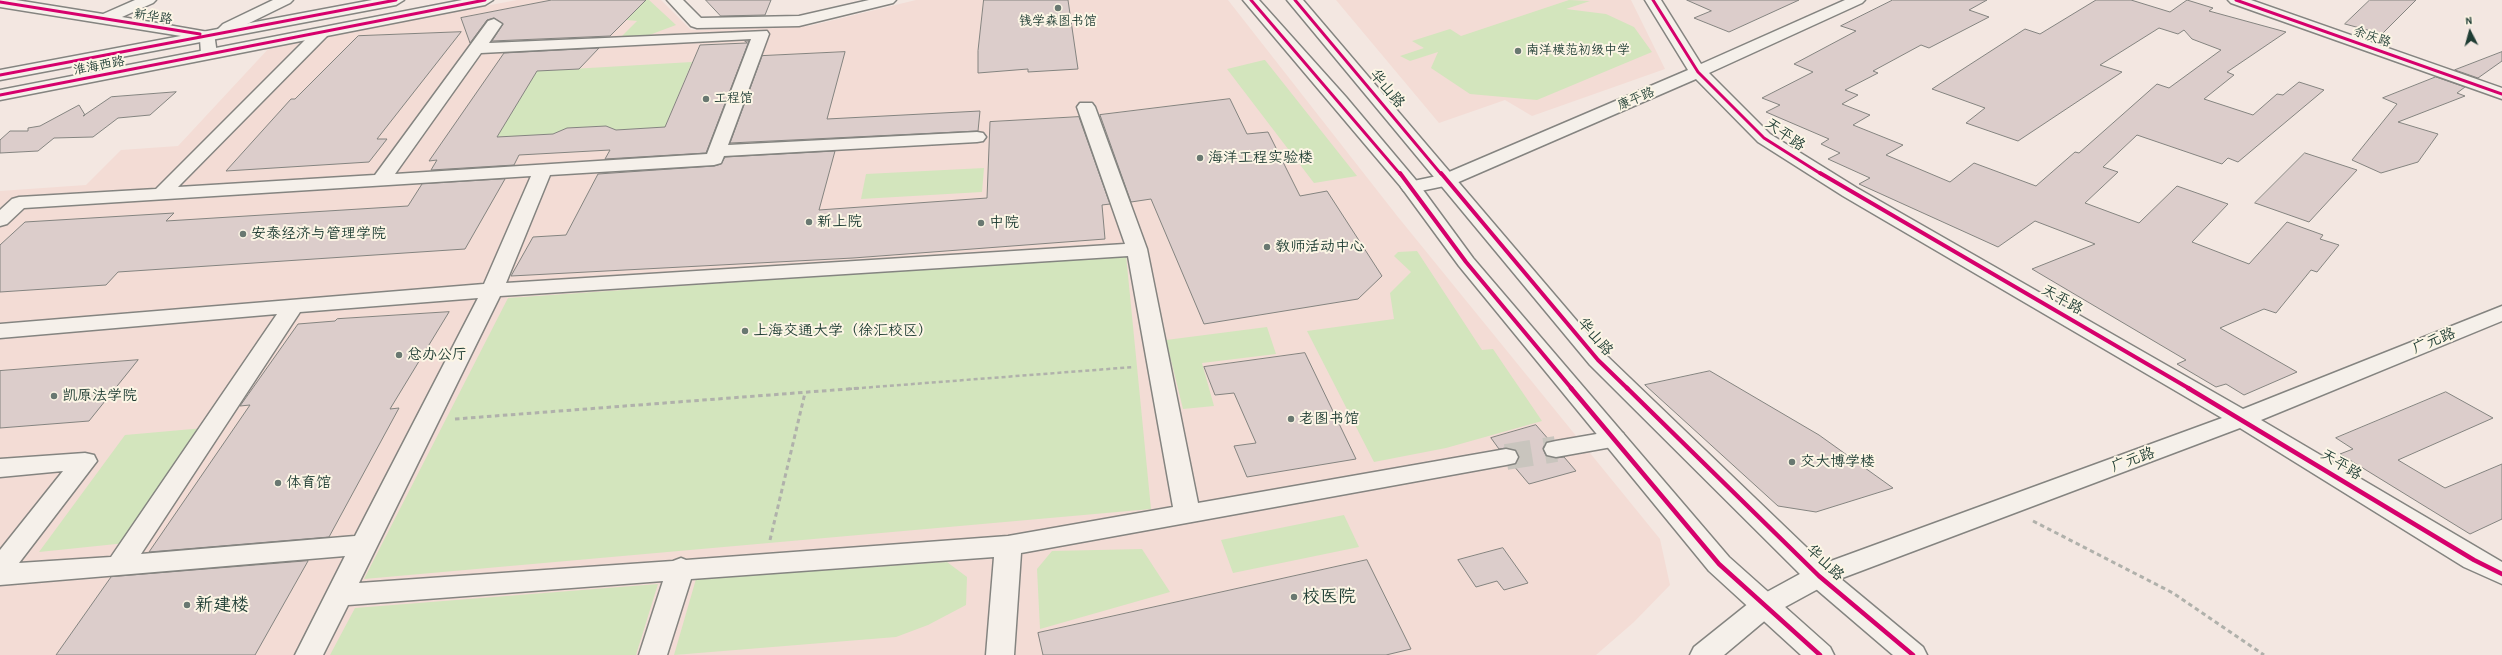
<!DOCTYPE html>
<meta charset="utf-8">
<style>
body{margin:0}
#map{position:relative;width:2502px;height:655px;overflow:hidden;background:#f3e7e1;font-family:"Patrick Hand",sans-serif}
canvas{display:block}
.north{position:absolute;left:2450px;top:12px;width:40px;height:40px;-webkit-text-stroke:3px #fcf5e5;paint-order:stroke;rotate:354deg;font-size:11px;font-weight:700;line-height:16px;text-align:center;color:#1f3d34}
.north::after{content:'';display:block;margin:auto;width:14px;height:18px;background:#1f3d34;clip-path:polygon(50% 0,100% 100%,50% 72%,0 100%)}
</style>
<div id="map">
<canvas width="2502" height="655"></canvas>
<div class="north">N</div>
</div>
<script>
const ctx = document.querySelector('canvas').getContext('2d');
ctx.lineJoin = 'round';
function paint(path, color) { ctx.fillStyle = color; ctx.fill(path, 'evenodd'); }
function trace(path, color, width, dash) { ctx.strokeStyle = color; ctx.lineWidth = width; ctx.lineCap = dash ? 'butt' : 'round'; ctx.setLineDash(dash || []); ctx.stroke(path); }
function drawText(font, color, halo, rows, align = 'center') {
  ctx.font = font + ' "Patrick Hand","LXGW WenKai TC",sans-serif'; ctx.lineWidth = 4; ctx.setLineDash([]); ctx.textBaseline = 'middle'; ctx.strokeStyle = halo; ctx.fillStyle = color; for (const [text, x, y, turn = 0] of rows) {
    ctx.save(); ctx.translate(x, y); ctx.rotate((+turn || 0) * Math.PI / 180); ctx.textAlign = isNaN(turn) ? turn : align; if (halo) ctx.strokeText(text, 0, 0); ctx.fillText(text, 0, 0); ctx.restore();
  }
}
paint(new Path2D(`
 M 517,0 L 661,0 L 691,30 L 809,26 L 916,0 L 1228,0 L 1398,217 L 1660,539 L 1670,585 L 1634,622 L 1596,655 L 0,655 L 0,191 L 86,185 L 121,150 L 178,146 L 270,47 Z
 M 1336,0 L 1631,0 L 1665,69 L 1532,116 L 1505,100 L 1439,123 Z`), '#f3dcd5');
paint(new Path2D(`
 M 634,0 L 649,0 L 676,25 L 644,37 L 620,38 L 637,21 L 575,15 Z
 M 1569,0 L 1590,1 L 1566,9 L 1606,14 L 1634,27 L 1652,52 L 1537,100 L 1470,94 L 1431,68 L 1438,52 L 1410,61 L 1400,56 L 1424,48 L 1412,41 L 1450,29 L 1461,36 Z
 M 1264,60 L 1265,60 L 1357,176 L 1314,183 L 1227,69 Z
 M 692,62 L 665,127 L 616,130 L 606,126 L 567,128 L 553,134 L 497,137 L 537,71 Z
 M 984,168 L 982,192 L 861,199 L 866,174 Z
 M 1417,251 L 1482,350 L 1493,349 L 1542,421 L 1446,448 L 1374,462 L 1307,331 L 1394,319 L 1390,293 L 1411,272 L 1394,256 L 1398,252 Z
 M 1126,255 L 1151,509 L 364,579 L 508,298 Z
 M 1267,327 L 1276,354 L 1202,363 L 1214,406 L 1183,409 L 1166,340 Z
 M 204,428 L 126,543 L 39,552 L 125,435 Z
 M 1344,515 L 1359,547 L 1233,573 L 1221,540 Z
 M 1142,549 L 1170,592 L 1040,629 L 1037,569 L 1052,551 Z
 M 947,562 L 967,577 L 966,605 L 928,625 L 896,637 L 674,655 L 696,579 Z
 M 658,584 L 636,655 L 330,655 L 355,608 Z`), '#d3e5bd');
const building = new Path2D(`
 M 552,0 L 646,0 L 610,36 L 492,41 L 503,24 L 494,18 L 487,20 L 470,43 L 461,18 Z
 M 706,0 L 771,0 L 765,15 L 721,16 Z
 M 984,0 L 1068,0 L 1078,69 L 1028,72 L 1028,69 L 978,73 L 978,51 Z
 M 1687,0 L 1799,0 L 1729,32 L 1694,18 L 1711,11 Z
 M 1893,0 L 1987,0 L 1969,10 L 1989,17 L 1929,48 L 1921,45 L 1873,71 L 1878,73 L 1845,90 L 1858,95 L 1842,104 L 1870,115 L 1853,125 L 1903,145 L 1886,155 L 1950,182 L 1974,163 L 2036,186 L 2075,152 L 2079,153 L 2157,84 L 2169,88 L 2221,50 L 2192,39 L 2184,30 L 2178,34 L 2159,28 L 2100,65 L 2122,72 L 2018,141 L 1966,123 L 1985,108 L 1932,89 L 2025,29 L 2040,34 L 2096,0 L 2131,0 L 2170,12 L 2187,0 L 2213,8 L 2209,11 L 2286,32 L 2227,72 L 2234,75 L 2204,99 L 2253,115 L 2277,94 L 2283,95 L 2299,82 L 2324,90 L 2238,162 L 2228,158 L 2222,164 L 2137,135 L 2103,167 L 2118,172 L 2085,203 L 2139,223 L 2177,186 L 2228,204 L 2192,242 L 2249,264 L 2287,222 L 2323,235 L 2320,239 L 2339,245 L 2317,272 L 2311,270 L 2276,313 L 2264,309 L 2220,328 L 2297,372 L 2244,395 L 2226,384 L 2216,387 L 2177,364 L 2186,360 L 2032,269 L 2095,244 L 2035,221 L 1998,247 L 1859,184 L 1870,178 L 1828,159 L 1840,153 L 1821,144 L 1829,139 L 1766,112 L 1780,105 L 1762,98 L 1813,72 L 1794,64 L 1856,31 L 1841,26 Z
 M 2370,0 L 2416,0 L 2382,34 L 2345,24 Z
 M 461,32 L 377,139 L 387,139 L 369,162 L 226,171 L 291,99 L 295,99 L 358,36 Z
 M 745,41 L 749,41 L 706,153 L 605,159 L 610,150 L 519,155 L 514,165 L 431,170 L 437,160 L 429,161 L 504,53 L 599,48 L 579,69 L 537,71 L 497,137 L 553,134 L 567,128 L 606,126 L 616,130 L 665,127 L 700,45 L 747,43 Z
 M 845,52 L 827,119 L 980,111 L 978,131 L 730,143 L 762,56 Z
 M 2502,52 L 2502,61 L 2478,78 L 2455,70 Z
 M 2436,77 L 2465,87 L 2457,93 L 2465,96 L 2398,122 L 2438,134 L 2418,162 L 2381,173 L 2352,160 L 2397,104 L 2383,98 Z
 M 176,92 L 150,115 L 118,118 L 93,137 L 54,138 L 38,151 L 0,153 L 0,140 L 10,131 L 28,131 L 28,128 L 40,126 L 79,105 L 85,115 L 83,116 L 111,97 Z
 M 1230,99 L 1247,134 L 1268,132 L 1300,196 L 1327,191 L 1382,276 L 1358,299 L 1204,324 L 1151,199 L 1131,202 L 1100,115 Z
 M 1079,117 L 1110,204 L 1102,205 L 1105,239 L 853,258 L 511,276 L 533,237 L 566,235 L 598,174 L 714,166 L 721,164 L 725,157 L 835,151 L 819,210 L 987,198 L 990,122 Z
 M 2305,153 L 2357,170 L 2309,222 L 2255,203 Z
 M 505,179 L 465,249 L 118,272 L 106,285 L 0,292 L 0,245 L 25,222 L 174,213 L 166,221 L 408,206 L 422,184 Z
 M 449,312 L 390,409 L 399,408 L 329,537 L 149,552 L 250,405 L 240,406 L 298,324 L 335,321 L 337,319 Z
 M 1305,353 L 1356,459 L 1247,477 L 1234,446 L 1256,443 L 1234,393 L 1215,395 L 1204,367 Z
 M 138,360 L 89,421 L 0,428 L 0,371 Z
 M 1710,371 L 1819,435 L 1893,488 L 1816,512 L 1778,506 L 1645,385 Z
 M 2446,392 L 2493,418 L 2398,460 L 2445,488 L 2502,464 L 2502,519 L 2470,534 L 2340,454 L 2353,449 L 2336,438 Z
 M 1536,425 L 1550,441 L 1546,442 L 1543,448 L 1546,456 L 1556,458 L 1564,457 L 1576,471 L 1529,484 L 1513,465 L 1516,464 L 1519,458 L 1516,450 L 1506,448 L 1499,449 L 1491,438 Z
 M 1503,548 L 1528,583 L 1504,590 L 1497,581 L 1476,587 L 1458,560 Z
 M 1367,560 L 1411,649 L 1386,655 L 1043,655 L 1038,633 Z
 M 308,561 L 255,655 L 56,655 L 111,577 Z`);
paint(building, '#dccdcb');
trace(building, '#848480', 1);
trace(new Path2D(`
 M 1506,457 L 1556,449`), '#c9c5be', 26, [26, 13]);
const minor = new Path2D(`
 M 0,0 L 16,0 L 103,14 L 135,0 L 156,0 L 153,3 L 122,17 L 214,33 L 217,54 L 215,57 L 203,57 L 201,54 L 200,39 L 0,7 Z
 M 273,0 L 293,0 L 290,3 L 235,30 L 228,36 L 216,36 L 214,33 L 223,24 Z
 M 667,0 L 683,0 L 701,18 L 799,16 L 869,0 L 896,0 L 893,3 L 799,26 L 697,28 L 691,26 Z
 M 1645,0 L 1661,0 L 1701,64 L 1845,0 L 1865,0 L 1862,3 L 1709,73 L 1770,134 L 1857,188 L 2243,409 L 2502,306 L 2502,321 L 2261,420 L 2502,562 L 2502,584 L 2464,567 L 2240,428 L 1829,583 L 1774,613 L 1724,655 L 1690,655 L 1694,647 L 1754,599 L 1809,569 L 2222,418 L 1843,196 L 1758,142 L 1696,79 L 1454,184 L 1411,193 L 1404,191 L 1401,187 L 1404,183 L 1442,175 L 1688,70 Z
 M 2228,0 L 2251,0 L 2502,88 L 2502,99 L 2231,3 Z
 M 494,19 L 502,24 L 489,43 L 767,31 L 769,34 L 728,145 L 977,132 L 983,133 L 986,137 L 983,141 L 977,142 L 724,156 L 721,163 L 714,165 L 550,175 L 506,283 L 1125,244 L 1077,107 L 1080,103 L 1092,103 L 1095,107 L 1147,249 L 1198,503 L 1506,449 L 1515,451 L 1518,457 L 1515,463 L 1506,465 L 1021,553 L 1014,655 L 986,655 L 994,557 L 691,579 L 667,655 L 639,655 L 663,581 L 348,605 L 323,655 L 295,655 L 345,556 L 0,585 L 0,550 L 63,471 L 0,477 L 0,459 L 85,453 L 94,455 L 97,461 L 19,563 L 111,557 L 277,314 L 0,338 L 0,324 L 484,284 L 531,176 L 24,208 L 7,224 L 0,226 L 0,210 L 12,199 L 19,197 L 156,189 L 316,29 L 328,29 L 330,32 L 328,35 L 178,187 L 375,175 L 488,21 ZM 751,39 L 707,154 L 395,174 L 481,53 ZM 1128,256 L 1173,507 L 1008,536 L 686,560 L 681,558 L 673,561 L 359,583 L 500,296 ZM 478,298 L 355,536 L 141,554 L 300,312 Z
 M 1614,431 L 1623,433 L 1626,439 L 1623,445 L 1556,457 L 1547,455 L 1544,449 L 1547,443 L 1556,441 Z`);
const major = new Path2D(`
 M 372,0 L 404,0 L 396,5 L 0,80 L 0,70 Z
 M 462,0 L 493,0 L 485,5 L 0,100 L 0,90 Z
 M 1243,0 L 1259,0 L 1346,97 L 1415,179 L 1473,258 L 1729,557 L 1830,647 L 1834,655 L 1801,655 L 1709,571 L 1459,266 L 1401,187 Z
 M 1287,0 L 1303,0 L 1606,355 L 1829,569 L 1923,647 L 1927,655 L 1893,655 L 1809,583 L 1590,365 Z`);
trace(minor, '#848480', 3);
trace(major, '#848480', 3);
trace(new Path2D(`
 M 848,389 L 1134,367`), '#b0b1ab', 2.5, [4, 3]);
trace(new Path2D(`
 M 455,419 L 861,388
 M 2033,521 L 2173,593 L 2264,655
 M 770,540 L 805,393`), '#b0b1ab', 3, [4.5, 3.5]);
paint(minor, '#f5f0ea');
paint(major, '#f5f0ea');
trace(new Path2D(`
 M 1251,0 L 1400,174
 M 1295,0 L 1441,174
 M 1653,0 L 1698,72 L 1764,138 L 1821,174
 M 2236,0 L 2502,94
 M 0,2 L 200,34
 M 0,75 L 396,0
 M 0,95 L 485,0`), '#d6006c', 3);
trace(new Path2D(`
 M 1400,173 L 1466,262 L 1572,389
 M 1441,173 L 1598,360 L 1628,389
 M 1820,173 L 2190,389`), '#d6006c', 4);
trace(new Path2D(`
 M 1571,388 L 1719,564 L 1820,655
 M 1627,388 L 1819,576 L 1913,655
 M 2188,388 L 2474,560 L 2502,574`), '#d6006c', 4.5);
for (const [x, y, r, color] of [
 [1058,8,4,"#697871"],
 [1518,51,4,"#697871"],
 [706,99,4,"#697871"],
 [1200,158,4,"#697871"],
 [809,222,4,"#697871"],
 [981,223,4,"#697871"],
 [243,234,4,"#697871"],
 [1267,247,4,"#697871"],
 [745,331,4,"#697871"],
 [399,355,4,"#697871"],
 [54,396,4,"#697871"],
 [1291,419,4,"#697871"],
 [1792,462,4,"#697871"],
 [278,483,4,"#697871"],
 [1294,597,4,"#697871"],
 [187,605,4,"#697871"]
]) { const dot = new Path2D(); dot.arc(x, y, r, 0, 2 * Math.PI); ctx.fillStyle = color; ctx.fill(dot); trace(dot, '#fcf5e5', 1.5); }
drawText('13px', '#1f3d34', '#fcf5e5', [
 ["新华路",153,17,9],
 ["余庆路",2372,37,19],
 ["淮海西路",99,66,-11],
 ["康平路",1636,99,-23]
]);
drawText('13px', '#1f3d34', '#fcf5e5', [
 ["钱学森图书馆",1058,22,"center"],
 ["南洋模范初级中学",1526,51],
 ["工程馆",714,99]
], 'left');
drawText('15px', '#1f3d34', '#fcf5e5', [
 ["华山路",1387,89,50],
 ["天平路",1785,135,35],
 ["天平路",2062,300,29],
 ["华山路",1595,337,49],
 ["广元路",2434,341,-22],
 ["广元路",2133,460,-20],
 ["天平路",2341,465,31],
 ["华山路",1825,563,43]
]);
drawText('15px', '#1f3d34', '#fcf5e5', [
 ["海洋工程实验楼",1208,158],
 ["新上院",817,222],
 ["中院",989,223],
 ["安泰经济与管理学院",251,234],
 ["教师活动中心",1275,247],
 ["上海交通大学（徐汇校区）",753,331],
 ["总办公厅",407,355],
 ["凯原法学院",62,396],
 ["老图书馆",1299,419],
 ["交大博学楼",1800,462],
 ["体育馆",286,483]
], 'left');
drawText('18px', '#1f3d34', '#fcf5e5', [
 ["校医院",1302,597],
 ["新建楼",195,605]
], 'left');
</script>
